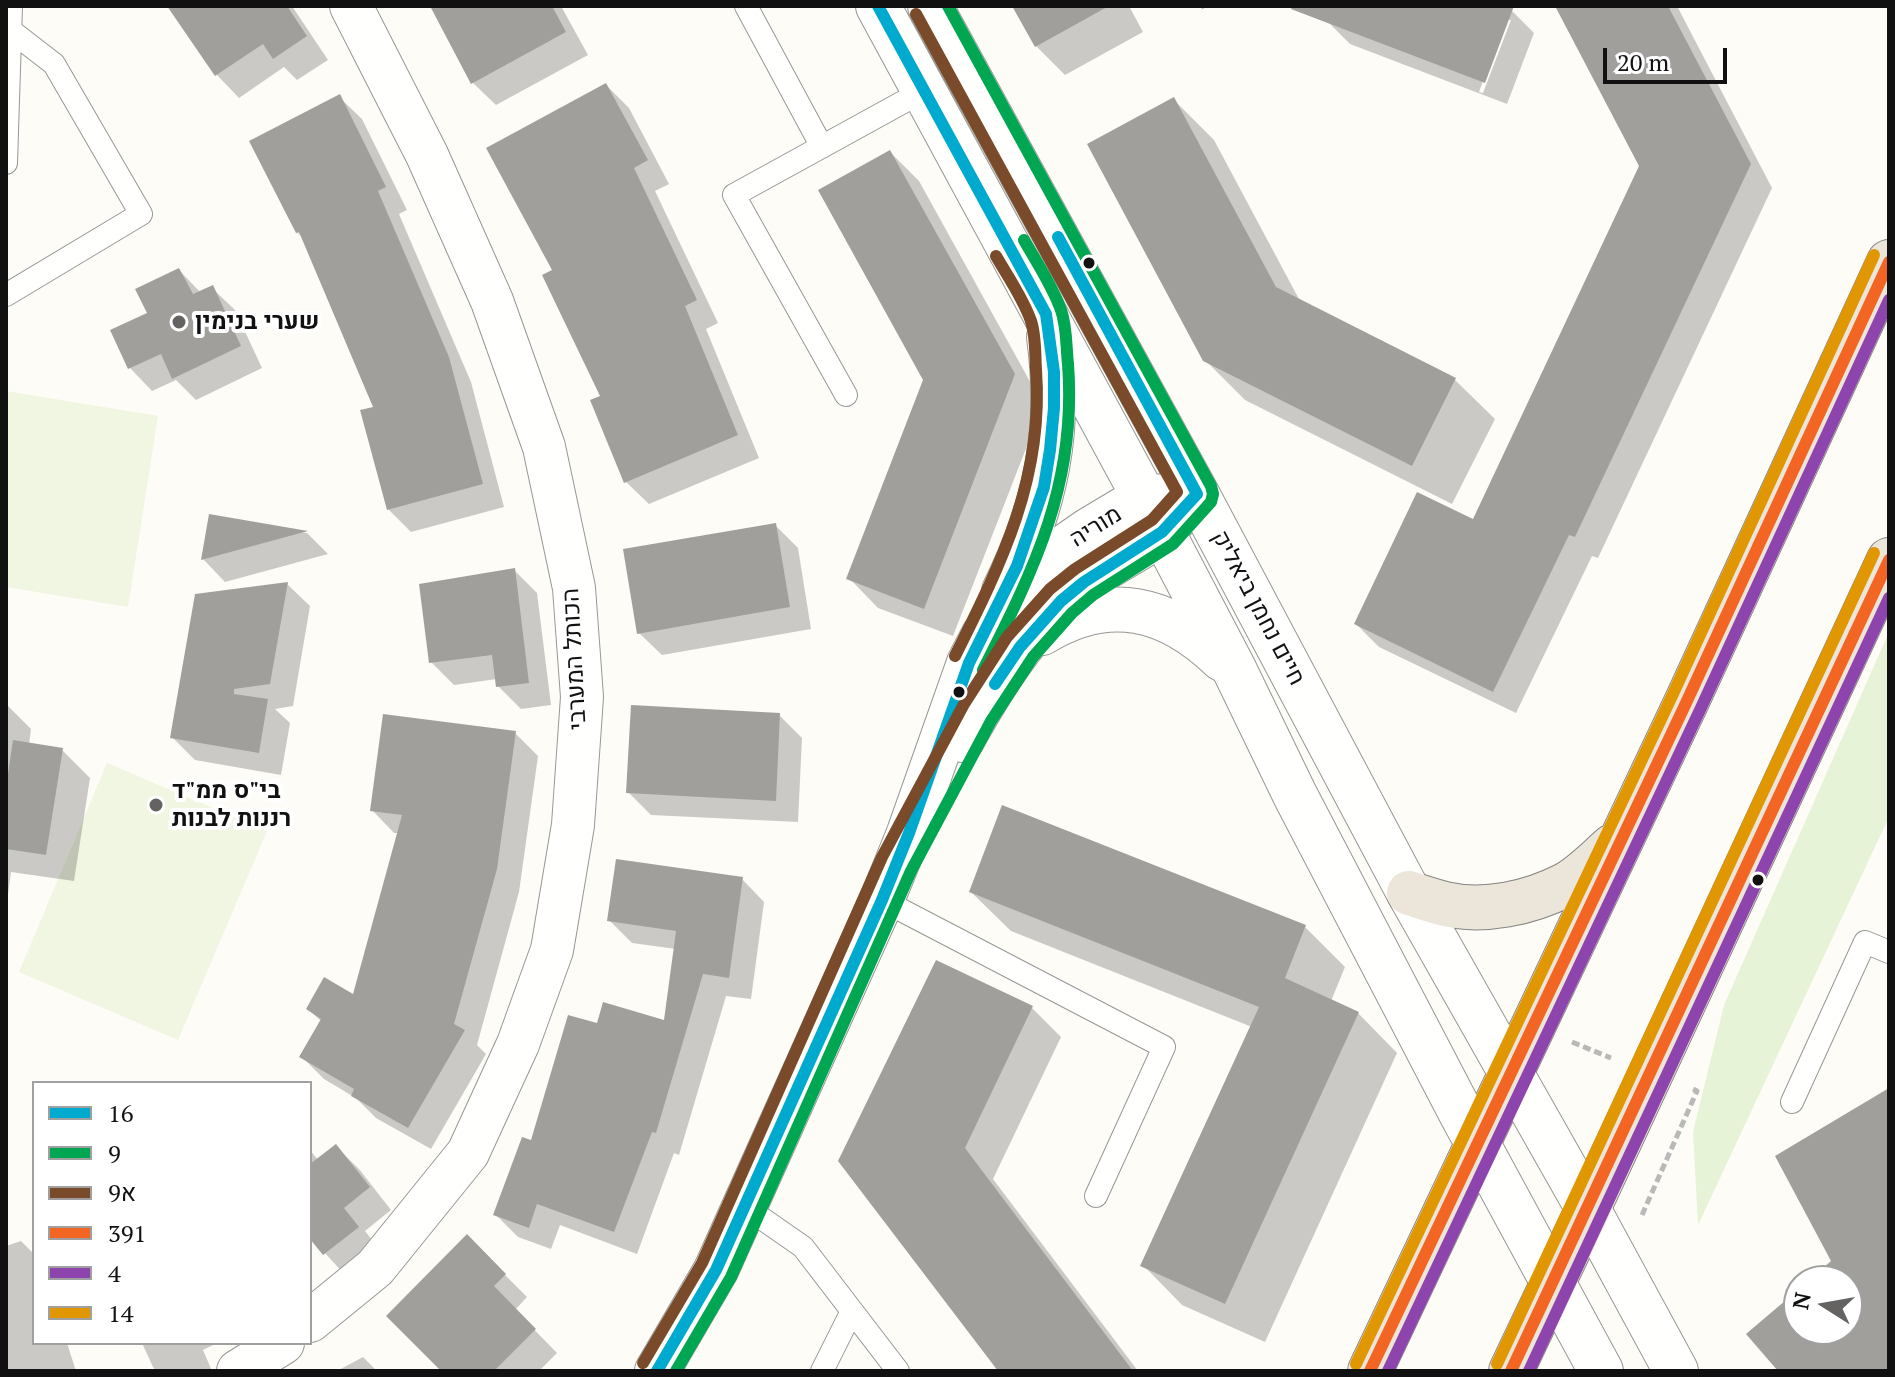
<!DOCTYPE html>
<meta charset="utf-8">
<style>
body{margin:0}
#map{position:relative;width:1895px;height:1377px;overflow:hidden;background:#fdfcf7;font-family:"PT Serif",Heebo,serif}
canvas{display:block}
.frame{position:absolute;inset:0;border:8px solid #111;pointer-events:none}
.legend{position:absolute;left:32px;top:1081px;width:280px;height:264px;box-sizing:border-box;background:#fff;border:2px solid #a0a0a0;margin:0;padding:10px 14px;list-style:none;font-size:24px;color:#111}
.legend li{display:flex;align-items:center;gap:16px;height:40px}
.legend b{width:40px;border:2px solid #a0a0a0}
.north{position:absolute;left:1783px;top:1265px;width:80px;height:80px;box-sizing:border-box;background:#fff;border:2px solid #a0a0a0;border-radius:50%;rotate:281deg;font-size:22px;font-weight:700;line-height:32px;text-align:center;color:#111}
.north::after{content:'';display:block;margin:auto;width:28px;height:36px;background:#646362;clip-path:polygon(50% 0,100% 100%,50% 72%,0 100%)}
.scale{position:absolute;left:1603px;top:48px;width:124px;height:36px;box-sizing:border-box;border:4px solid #111;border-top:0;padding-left:10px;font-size:24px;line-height:28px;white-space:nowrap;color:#111;-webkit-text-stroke:6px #fff;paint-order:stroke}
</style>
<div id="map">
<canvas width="1895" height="1377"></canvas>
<div class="frame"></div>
<ul class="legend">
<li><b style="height:10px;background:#00a9ce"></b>16</li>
<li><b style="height:10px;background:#00a651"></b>9</li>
<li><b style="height:10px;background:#7a4b2a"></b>9א</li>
<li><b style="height:10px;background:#f26522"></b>391</li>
<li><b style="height:10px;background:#8e44ad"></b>4</li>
<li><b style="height:10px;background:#e09702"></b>14</li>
</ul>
<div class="north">N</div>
<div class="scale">20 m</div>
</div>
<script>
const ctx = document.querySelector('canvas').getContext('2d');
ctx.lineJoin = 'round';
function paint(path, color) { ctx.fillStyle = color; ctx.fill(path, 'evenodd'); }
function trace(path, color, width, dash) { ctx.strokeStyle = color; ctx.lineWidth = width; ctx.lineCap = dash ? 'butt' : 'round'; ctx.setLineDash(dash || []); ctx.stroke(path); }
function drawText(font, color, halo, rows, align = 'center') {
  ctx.font = font + ' "PT Serif",Heebo,serif'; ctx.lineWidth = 8; ctx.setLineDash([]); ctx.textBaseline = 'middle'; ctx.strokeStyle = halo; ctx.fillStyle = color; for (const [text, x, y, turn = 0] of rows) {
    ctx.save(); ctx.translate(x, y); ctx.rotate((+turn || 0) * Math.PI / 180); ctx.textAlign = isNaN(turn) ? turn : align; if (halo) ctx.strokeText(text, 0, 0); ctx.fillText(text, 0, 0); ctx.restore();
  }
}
paint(new Path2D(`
 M 1889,632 L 1889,817 L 1698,1225 L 1693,1132 L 1724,1005 Z`), '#e7f3d7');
paint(new Path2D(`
 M 6,391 L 158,416 L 128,607 L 6,587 Z
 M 107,763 L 267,831 L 178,1040 L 19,972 Z`), '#f0f6e1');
paint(new Path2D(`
 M 170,6 L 292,6 L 328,60 L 297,80 L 284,67 L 239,98 L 217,75 Z
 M 432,6 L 561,6 L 588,55 L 496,105 L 473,83 Z
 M 1014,6 L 1129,6 L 1143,32 L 1065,75 L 1036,46 Z
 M 1333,6 L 1500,6 L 1511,10 L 1534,33 L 1507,104 L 1350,44 L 1327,21 ZM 1506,20 L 1511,20 L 1483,93 L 1479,92 Z
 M 1557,6 L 1677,6 L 1772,188 L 1598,558 L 1592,556 L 1516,713 L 1379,647 L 1356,624 L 1474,522 L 1641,166 Z
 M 606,85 L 629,108 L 669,184 L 655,191 L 718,323 L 706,329 L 759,458 L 649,504 L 626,482 L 602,397 L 554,271 Z
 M 339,97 L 362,119 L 407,210 L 399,214 L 471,382 L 504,507 L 411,532 L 388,509 L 376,408 L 303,238 L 297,232 Z
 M 1174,100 L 1214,140 L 1300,301 L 1455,380 L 1495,419 L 1452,504 L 1245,400 L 1205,360 Z
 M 890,152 L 919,181 L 1043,405 L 953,636 L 878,608 L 849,578 L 925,380 Z
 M 179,270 L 201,293 L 212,288 L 235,310 L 262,368 L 196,400 L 176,380 L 152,391 L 130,368 L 112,331 L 150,314 Z
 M 210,517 L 307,533 L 328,554 L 225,582 L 203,559 Z
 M 775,525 L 798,548 L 811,629 L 662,655 L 639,633 Z
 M 514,570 L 537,593 L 551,705 L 521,709 L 498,686 L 497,679 L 454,685 L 431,662 Z
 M 287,584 L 310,606 L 293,706 L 275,709 L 290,723 L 281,775 L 195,760 L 172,737 Z
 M 6,704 L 31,729 L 29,745 L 62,750 L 90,778 L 74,881 L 11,872 L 6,910 Z
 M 779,715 L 802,738 L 798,822 L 651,815 L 628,792 Z
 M 515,733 L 538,756 L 519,892 L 477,1045 L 486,1054 L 431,1149 L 376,1118 L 356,1098 L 324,1079 L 302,1057 L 322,1022 L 308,1009 L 354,997 L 399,833 L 394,833 L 372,810 Z
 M 742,879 L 764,902 L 751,999 L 726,996 L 679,1155 L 674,1153 L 637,1254 L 560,1225 L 551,1249 L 518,1237 L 495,1214 L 532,1143 L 598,1026 L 665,1022 L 676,949 L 632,943 L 609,920 Z
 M 971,892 L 1305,927 L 1345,967 L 1331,1001 L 1358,1013 L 1397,1053 L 1265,1342 L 1182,1305 L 1143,1265 L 1252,1027 L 1011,931 Z
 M 1032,1008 L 1061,1037 L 993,1179 L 1138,1371 L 1000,1371 L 841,1161 Z
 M 336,1147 L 359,1169 L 391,1210 L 365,1231 L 380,1250 L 347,1277 L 310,1237 L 310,1150 L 318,1160 Z
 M 467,1237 L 527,1297 L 515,1310 L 557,1353 L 539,1371 L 444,1371 Z
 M 21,1241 L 34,1254 L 34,1343 L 67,1343 L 76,1371 L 6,1371 L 6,1246 Z
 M 142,1343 L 217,1343 L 203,1350 L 212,1371 L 156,1371 L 153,1367 Z
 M 363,1357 L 377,1371 L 337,1371 Z`), '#0003');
paint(new Path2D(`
 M 167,6 L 287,6 L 307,36 L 273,59 L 263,44 L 215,76 Z
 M 430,6 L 552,6 L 566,32 L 471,84 Z
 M 1012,6 L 1109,6 L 1035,47 Z
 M 1292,6 L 1514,6 L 1485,83 L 1291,9 Z
 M 1555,6 L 1668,6 L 1751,164 L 1575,537 L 1569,535 L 1493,692 L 1354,624 L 1417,492 L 1473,519 L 1639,166 Z
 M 606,83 L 648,160 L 634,168 L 697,300 L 685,306 L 738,435 L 624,483 L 590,400 L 600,396 L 542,275 L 552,270 L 486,148 Z
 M 340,94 L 386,187 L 378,191 L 449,357 L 483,484 L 387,510 L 360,410 L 373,407 L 299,232 L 296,233 L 249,141 Z
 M 1174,97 L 1276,287 L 1456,378 L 1412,466 L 1203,361 L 1087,144 Z
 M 890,150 L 1015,374 L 924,609 L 846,579 L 923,380 L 818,190 Z
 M 179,268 L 193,294 L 213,285 L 241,346 L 172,379 L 161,354 L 128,369 L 110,330 L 147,313 L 135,289 Z
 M 209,514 L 308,531 L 201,560 Z
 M 776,523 L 790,607 L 637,634 L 623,549 Z
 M 515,568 L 529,683 L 496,687 L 492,655 L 429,663 L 419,584 Z
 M 288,582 L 270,684 L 234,689 L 234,694 L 268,699 L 259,753 L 170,738 L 195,594 Z
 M 631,705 L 780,713 L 776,801 L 626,793 Z
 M 383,714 L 516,731 L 497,869 L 454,1024 L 465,1030 L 408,1128 L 351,1096 L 354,1089 L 299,1057 L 321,1019 L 306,1009 L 324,977 L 353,994 L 402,815 L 370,811 Z
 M 13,740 L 63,748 L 46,855 L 6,849 L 6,787 Z
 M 1002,805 L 1306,925 L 1285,978 L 1359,1012 L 1225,1304 L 1140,1266 L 1259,1007 L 969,892 Z
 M 616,859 L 743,877 L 729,978 L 703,974 L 656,1133 L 652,1132 L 614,1232 L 537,1204 L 529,1228 L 493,1215 L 522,1137 L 531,1140 L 568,1015 L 597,1023 L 603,1002 L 664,1020 L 676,931 L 607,921 Z
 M 936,960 L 1033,1006 L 965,1148 L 1133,1371 L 998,1371 L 838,1161 Z
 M 1889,1088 L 1889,1371 L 1778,1371 L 1746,1334 L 1799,1289 L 1799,1329 L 1847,1329 L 1847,1281 L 1808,1281 L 1831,1261 L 1775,1156 Z
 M 336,1144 L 370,1187 L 344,1208 L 359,1227 L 323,1255 L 310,1239 L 310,1164 Z
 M 467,1234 L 506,1274 L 494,1286 L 536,1329 L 494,1371 L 441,1371 L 386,1316 Z`), '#a19f9c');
const service = new Path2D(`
 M 746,6 L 822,147
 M 6,163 L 11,6
 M 6,295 L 141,214 L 54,64 L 10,30
 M 846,395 L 734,195 L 925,90
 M 882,900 L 1164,1047 L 1096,1196
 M 1792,1102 L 1865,942 L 1889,952
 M 744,1206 L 803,1247 L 898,1371
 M 822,1371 L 852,1311`);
const minor = new Path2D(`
 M 310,1321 L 375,1268 L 468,1153 L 518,1044 L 552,950 L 573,825 L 582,697 L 574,588 L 544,447 L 492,301 L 427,155 L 351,6
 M 238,1371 L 283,1343`);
const tertiary = new Path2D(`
 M 878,6 L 1144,497 L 1235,671 L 1295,795 L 1462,1115 L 1601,1371
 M 930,6 L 1197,494 L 1409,893 L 1588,1209 L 1676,1371
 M 1004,591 C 1046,506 1062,430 1049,337
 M 1042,633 C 1109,592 1168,607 1222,659
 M 962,740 C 994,682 1030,625 1082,584 C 1107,564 1136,552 1161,533 C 1168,527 1175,518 1182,510
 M 657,1371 L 716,1270 L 882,900 L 909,833 L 969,663 L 983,636 L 1017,588 L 1037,568 L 1063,548 L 1089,530 L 1144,497 L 1171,496`);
const trunk = new Path2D(`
 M 1409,893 C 1421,897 1433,901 1445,904 C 1484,913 1530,903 1565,885 C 1582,876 1598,859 1613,846
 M 1370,1371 L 1686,703 L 1889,262
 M 1511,1371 L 1588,1209 L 1889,560`);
trace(service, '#979795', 24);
trace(minor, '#979795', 44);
trace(tertiary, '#979795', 46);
trace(trunk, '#858482', 46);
trace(new Path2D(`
 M 1201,7 L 1203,6
 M 1572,1042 L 1611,1058
 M 1642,1215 L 1697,1091 L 1691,1088`), '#b9b9b8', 5, [8, 4]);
trace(service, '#fffffe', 22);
trace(minor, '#fffffe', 42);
trace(tertiary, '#fffffe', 44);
trace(trunk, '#ece5da', 44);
trace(new Path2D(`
 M 1058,237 L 1197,494
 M 995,684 L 1020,647 L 1061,601 L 1084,582 L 1162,532 L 1197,494
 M 657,1371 L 716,1270 L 882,900 L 909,833 L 969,663 L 1017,566 L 1044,487 L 1050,450 L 1054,408 L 1054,372 L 1046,314 L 878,6`), '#00a9ce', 12);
trace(new Path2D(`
 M 983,670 C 1035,568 1077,482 1068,364 C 1066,346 1067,327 1061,310 C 1052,285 1037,263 1024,240
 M 676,1371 L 731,1277 L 911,871 L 991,721 L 1033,657 L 1072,613 L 1093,595 L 1173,544 L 1211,502 L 1213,494 L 1211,486 L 948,6`), '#00a651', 12);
trace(new Path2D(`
 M 955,656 C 1002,562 1044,477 1036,370 C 1035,354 1036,336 1031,321 C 1023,298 1008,277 996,256
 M 643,1363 L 702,1263 L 882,857 L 964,704 L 1007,637 L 1050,589 L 1075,569 L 1152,520 L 1177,492 L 916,14`), '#7a4b2a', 12);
trace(new Path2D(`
 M 1370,1371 L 1686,703 L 1889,262
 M 1511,1371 L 1889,560`), '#f26522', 12);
trace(new Path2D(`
 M 1388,1371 L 1700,710 L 1889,300
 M 1529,1371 L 1889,598`), '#8e44ad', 12);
trace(new Path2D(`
 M 1356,1364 L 1672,696 L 1874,255
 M 1497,1364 L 1874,553`), '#e09702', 12);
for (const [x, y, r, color] of [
 [1089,263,7,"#111"],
 [179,322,8,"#646362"],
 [959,692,7,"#111"],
 [156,805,8,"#646362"],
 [1758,880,7,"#111"]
]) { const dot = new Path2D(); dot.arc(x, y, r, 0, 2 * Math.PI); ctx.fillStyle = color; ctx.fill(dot); trace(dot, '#fff', 3); }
drawText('bold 24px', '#111', '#fff', [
 ["שערי בנימין",195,322],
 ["בי\"ס ממ\"ד",172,791],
 ["רננות לבנות",172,819]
], 'left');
drawText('24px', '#111', '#fff', [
 ["מוריה",1096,527,-32],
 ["חיים נחמן ביאליק",1258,608,62],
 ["הכותל המערבי",575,659,-93]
]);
</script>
